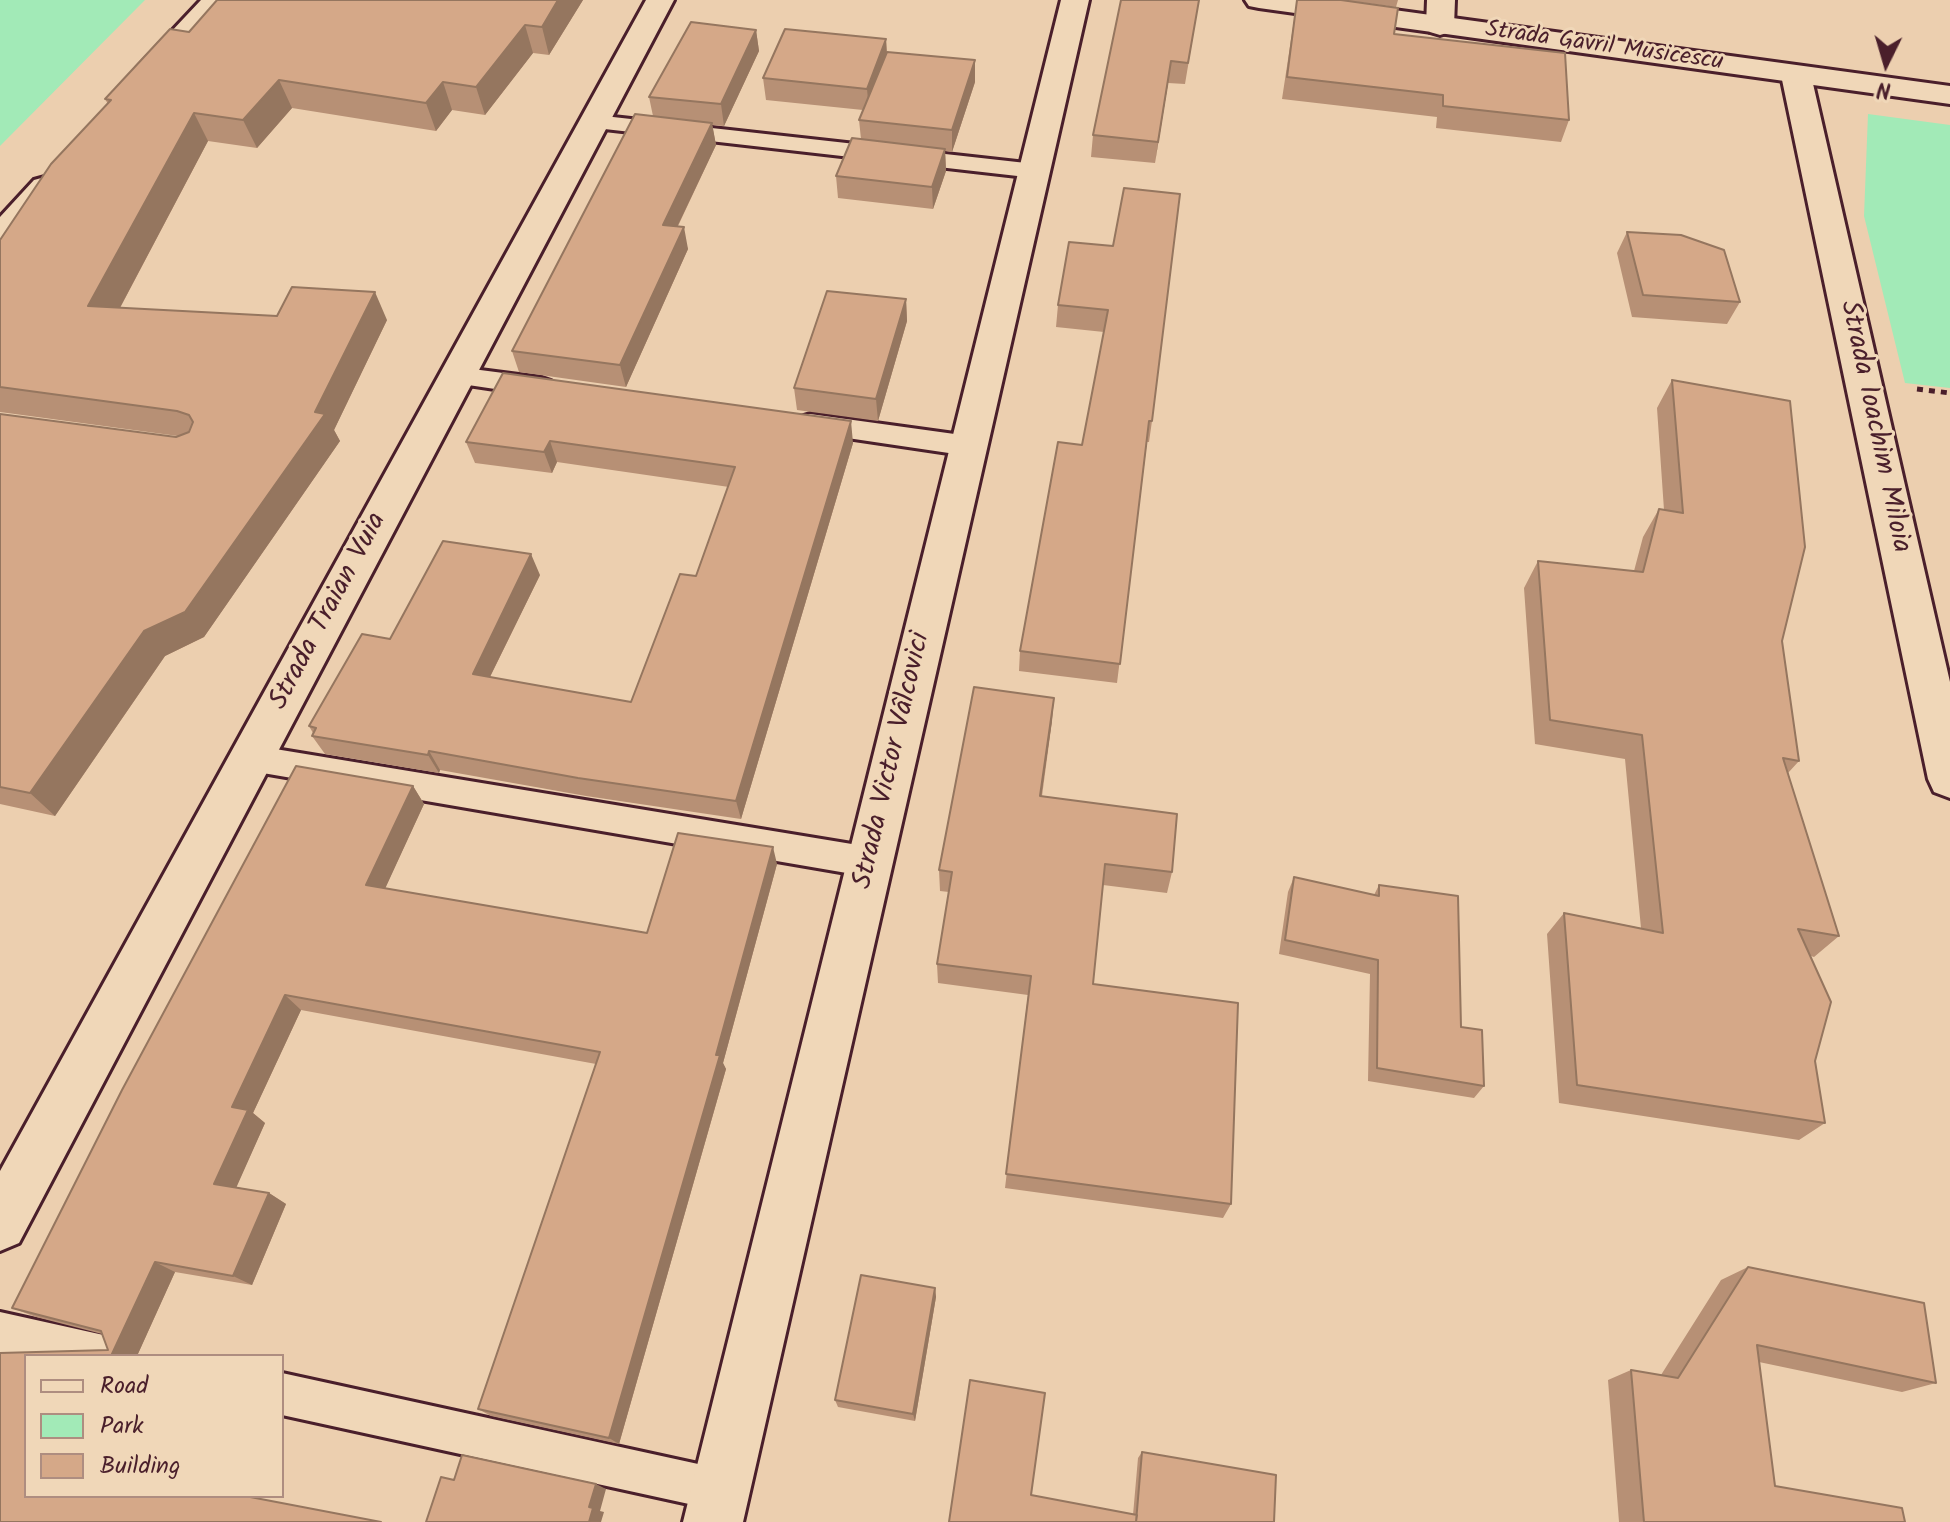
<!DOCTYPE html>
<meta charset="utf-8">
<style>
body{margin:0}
#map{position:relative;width:1950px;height:1522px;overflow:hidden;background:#eccfaf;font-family:Kalam,sans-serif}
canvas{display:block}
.legend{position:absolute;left:24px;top:1354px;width:260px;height:144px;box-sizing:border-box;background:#f0d7b8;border:2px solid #ae8d80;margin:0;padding:10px 14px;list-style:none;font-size:24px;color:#4a1f2b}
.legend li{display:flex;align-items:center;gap:16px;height:40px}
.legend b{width:40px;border:2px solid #ae8d80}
.north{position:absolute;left:1846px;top:24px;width:80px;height:80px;-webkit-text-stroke:6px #f0d7b8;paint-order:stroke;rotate:185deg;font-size:22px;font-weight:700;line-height:32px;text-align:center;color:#4a1f2b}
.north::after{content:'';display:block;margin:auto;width:28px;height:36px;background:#4a1f2b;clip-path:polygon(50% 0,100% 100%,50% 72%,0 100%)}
</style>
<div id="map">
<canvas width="1950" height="1522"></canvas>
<ul class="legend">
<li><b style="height:10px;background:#f0d7b8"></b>Road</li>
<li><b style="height:22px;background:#a2eab7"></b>Park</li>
<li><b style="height:22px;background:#d5a888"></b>Building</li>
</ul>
<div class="north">N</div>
</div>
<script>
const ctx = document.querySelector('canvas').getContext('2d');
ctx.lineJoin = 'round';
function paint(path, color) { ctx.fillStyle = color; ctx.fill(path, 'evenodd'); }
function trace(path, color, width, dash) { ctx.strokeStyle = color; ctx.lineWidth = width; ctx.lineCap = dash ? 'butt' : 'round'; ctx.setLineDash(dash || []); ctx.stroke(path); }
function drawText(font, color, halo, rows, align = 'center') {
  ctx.font = font + ' Kalam,sans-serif'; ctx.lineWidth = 6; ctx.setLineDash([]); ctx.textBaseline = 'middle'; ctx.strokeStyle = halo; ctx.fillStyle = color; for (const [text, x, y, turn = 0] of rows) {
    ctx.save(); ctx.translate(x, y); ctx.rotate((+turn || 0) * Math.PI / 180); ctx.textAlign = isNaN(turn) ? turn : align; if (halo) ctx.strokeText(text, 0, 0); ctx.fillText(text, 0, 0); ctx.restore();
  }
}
paint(new Path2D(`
 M 0,0 L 145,0 L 0,146 Z
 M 1868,114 L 1950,125 L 1950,388 L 1905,383 L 1864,216 Z`), '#a2eab7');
const lane = new Path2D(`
 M 595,115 L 1035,164 L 1043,166 L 1047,171 L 1043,176 L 1035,178 L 587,127 L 584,122 Z
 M 457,367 L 542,378 L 551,381 L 555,387 L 551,393 L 542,396 L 448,382 L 444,376 L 448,370 Z
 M 810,414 L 969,436 L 979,439 L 983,446 L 979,453 L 969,456 L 800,431 L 797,424 L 800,417 Z
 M 251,745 L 870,847 L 882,852 L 887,862 L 882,872 L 870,877 L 251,771 L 240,767 L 235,758 L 240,749 Z
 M 0,1312 L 108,1336 L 122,1342 L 128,1356 L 26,1358 L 0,1352 Z
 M 282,1373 L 721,1469 L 736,1475 L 742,1490 L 736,1505 L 721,1511 L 282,1415 Z`);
const street = new Path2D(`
 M 201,0 L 231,0 L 159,80 L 148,83 L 137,80 L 133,74 L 137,68 Z
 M 646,0 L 674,0 L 19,1243 L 0,1251 L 0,1171 Z
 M 1061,0 L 1089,0 L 743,1522 L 683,1522 Z
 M 1427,0 L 1455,0 L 1454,26 L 1450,32 L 1440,35 L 1430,32 L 1426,26 Z
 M 1796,66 L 1807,69 L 1811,75 L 1950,682 L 1950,798 L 1934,792 L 1928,779 L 1781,75 L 1785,69 Z
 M 45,177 L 56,180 L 61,187 L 12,245 L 0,249 L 0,217 L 34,180 Z`);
const secondary = new Path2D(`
 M 1245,0 L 1321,0 L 1950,86 L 1950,104 L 1259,8 L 1249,6 Z`);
trace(lane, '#4a1f2b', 6);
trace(street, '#4a1f2b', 6);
trace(secondary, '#4a1f2b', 6);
trace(new Path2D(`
 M 1917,389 L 1950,393`), '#4a1f2b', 5, [6, 6]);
paint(lane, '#f0d7b8');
paint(street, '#f0d7b8');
paint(secondary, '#f0d7b8');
paint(new Path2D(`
 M 583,0 L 549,55 L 533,53 L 485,115 L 452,110 L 436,131 L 292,108 L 257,148 L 208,141 L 120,308 L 277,316 L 387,320 L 334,430 L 340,441 L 204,637 L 165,656 L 55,816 L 0,804 L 0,414 L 176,437 L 178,436 L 0,412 L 0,240 L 108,104 L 105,99 L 189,32 Z
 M 1199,0 L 1185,84 L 1168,83 L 1155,163 L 1091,157 L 1093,135 Z
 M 1297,0 L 1394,34 L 1569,120 L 1561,142 L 1436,128 L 1437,117 L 1282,99 Z
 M 1343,0 L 1398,0 L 1396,7 Z
 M 756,30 L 759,51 L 724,126 L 712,125 L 716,145 L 678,226 L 688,249 L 626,387 L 519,372 L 512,351 L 653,116 L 649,97 Z
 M 886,39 L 887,52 L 975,82 L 952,152 L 945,151 L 946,171 L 933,209 L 838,198 L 836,176 L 861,139 L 859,120 L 863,110 L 766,100 L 763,78 Z
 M 1627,232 L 1740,302 L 1727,324 L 1632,317 L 1617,253 Z
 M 1113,246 L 1152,421 L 1149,442 L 1147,442 L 1117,683 L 1019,671 L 1020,651 L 1082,445 L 1104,332 L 1056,327 L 1058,305 Z
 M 906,299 L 907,321 L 878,421 L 797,410 L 794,388 Z
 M 503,373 L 853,443 L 741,819 L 586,796 L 440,770 L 439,773 L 325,754 L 312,736 L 313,733 L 309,726 L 390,639 L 540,575 L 490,677 L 631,702 L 696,576 L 729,487 L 557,462 L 552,473 L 475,463 L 466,442 Z
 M 1672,380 L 1782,641 L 1799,761 L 1788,773 L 1839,936 L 1814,957 L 1811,956 L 1815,1061 L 1825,1123 L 1799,1140 L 1559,1103 L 1547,934 L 1564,913 L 1641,928 L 1625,759 L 1535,744 L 1524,588 L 1538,561 L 1634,571 L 1643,537 L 1659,509 L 1664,510 L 1657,408 Z
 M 1052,721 L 1042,796 L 1172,872 L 1167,893 L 1103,885 L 1093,984 L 1231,1204 L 1223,1218 L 1005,1188 L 1028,995 L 938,983 L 937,964 L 949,892 L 940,891 L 939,870 Z
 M 413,786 L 424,804 L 385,888 L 647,933 L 777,864 L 723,1063 L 726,1069 L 619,1444 L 491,1416 L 478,1409 L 596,1064 L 301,1010 L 253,1113 L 265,1123 L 236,1187 L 269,1193 L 286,1204 L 252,1285 L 175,1272 L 137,1356 L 111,1356 L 0,1522 L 108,1350 L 102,1334 L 36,1317 L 12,1308 Z
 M 1294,877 L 1374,895 L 1379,885 L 1461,1027 L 1484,1086 L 1474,1098 L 1368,1081 L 1370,974 L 1279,954 L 1288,892 Z
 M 1748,1267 L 1936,1383 L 1902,1392 L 1759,1362 L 1775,1486 L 1905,1522 L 1619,1522 L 1608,1380 L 1631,1370 L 1661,1375 L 1721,1280 Z
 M 935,1288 L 936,1297 L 915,1421 L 838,1407 L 835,1400 Z
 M 1142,1452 L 1274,1522 L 949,1522 L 1133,1515 L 1138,1458 Z`), '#b79075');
paint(new Path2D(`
 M 558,0 L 583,0 L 549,55 L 542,27 Z
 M 525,25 L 533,53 L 485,115 L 476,87 Z
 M 756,30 L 759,51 L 724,126 L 721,104 Z
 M 886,39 L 887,61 L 869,111 L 867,89 Z
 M 975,60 L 975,82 L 952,152 L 952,130 Z
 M 1171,61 L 1168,83 L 1155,163 L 1158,142 Z
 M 279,80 L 292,108 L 257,148 L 243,120 Z
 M 443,82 L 452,110 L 436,131 L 426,103 Z
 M 194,113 L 208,141 L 106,334 L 88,306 Z
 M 712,123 L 716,145 L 668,246 L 663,225 Z
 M 945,149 L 946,171 L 933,209 L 932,187 Z
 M 684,227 L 688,249 L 626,387 L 620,365 Z
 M 375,292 L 387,320 L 334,430 L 340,441 L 204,637 L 165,656 L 55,816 L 30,793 L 144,631 L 315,412 Z
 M 906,299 L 907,321 L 878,421 L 876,399 Z
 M 851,421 L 853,443 L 741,819 L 736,801 Z
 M 550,441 L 557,462 L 552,473 L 544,452 Z
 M 531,554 L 540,575 L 482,693 L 473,674 Z
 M 1054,698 L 1052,721 L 1038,818 L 1040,796 Z
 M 429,751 L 440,770 L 439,773 L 428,755 Z
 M 413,786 L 424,804 L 379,902 L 366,885 Z
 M 773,847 L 777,864 L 723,1063 L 726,1069 L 619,1444 L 609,1438 Z
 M 285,995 L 301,1010 L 253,1113 L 265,1123 L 233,1195 L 214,1184 L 232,1107 Z
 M 269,1193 L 286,1204 L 252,1285 L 233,1276 Z
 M 155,1262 L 175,1272 L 137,1356 L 111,1356 Z
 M 935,1288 L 936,1297 L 915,1421 L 913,1414 Z
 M 596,1484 L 606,1489 L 600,1511 L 604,1512 L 601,1522 L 589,1522 L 589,1507 Z`), '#95765f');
const building = new Path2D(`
 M 217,0 L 558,0 L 542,27 L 525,25 L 476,87 L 443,82 L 426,103 L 279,80 L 243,120 L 194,113 L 88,306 L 277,316 L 292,287 L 375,292 L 315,412 L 325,414 L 185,612 L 144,631 L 30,793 L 0,787 L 0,414 L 176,437 L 189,432 L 193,422 L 189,415 L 177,411 L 0,387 L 0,240 L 51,164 L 111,100 L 105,99 L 170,29 L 189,32 Z
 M 1121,0 L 1199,0 L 1188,63 L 1171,61 L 1158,142 L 1093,135 Z
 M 1297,0 L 1341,0 L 1398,8 L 1394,34 L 1565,53 L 1569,120 L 1443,106 L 1443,95 L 1287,77 Z
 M 691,22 L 756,30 L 721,104 L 649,97 Z
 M 785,29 L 886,39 L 867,89 L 763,78 Z
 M 887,52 L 975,60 L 952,130 L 859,120 Z
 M 635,114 L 712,123 L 663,225 L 684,227 L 620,365 L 512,351 Z
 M 852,138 L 945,149 L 932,187 L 836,176 Z
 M 1124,188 L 1180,194 L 1152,421 L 1149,421 L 1120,664 L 1020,651 L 1058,442 L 1082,445 L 1108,310 L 1058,305 L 1069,242 L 1113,246 Z
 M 1627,232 L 1681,235 L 1724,250 L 1740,302 L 1643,295 Z
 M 827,291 L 906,299 L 876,399 L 794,388 Z
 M 503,373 L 851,421 L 736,801 L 578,778 L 429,751 L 428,755 L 312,736 L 316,728 L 309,726 L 362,634 L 390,639 L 443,541 L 531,554 L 473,674 L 631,702 L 680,574 L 696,576 L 735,467 L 550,441 L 544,452 L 466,442 Z
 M 1672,380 L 1790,401 L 1805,547 L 1782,641 L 1799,761 L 1783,758 L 1839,936 L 1798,929 L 1831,1002 L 1815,1061 L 1825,1123 L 1577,1085 L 1564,913 L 1663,933 L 1642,735 L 1550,720 L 1538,561 L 1643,572 L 1659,509 L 1683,513 Z
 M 974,687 L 1054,698 L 1040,796 L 1177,814 L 1172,872 L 1105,864 L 1093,984 L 1238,1003 L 1231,1204 L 1006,1174 L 1031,976 L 937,964 L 952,872 L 939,870 Z
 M 296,766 L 413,786 L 366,885 L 647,933 L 678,833 L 773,847 L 716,1055 L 720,1055 L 609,1438 L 478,1409 L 600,1052 L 285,995 L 232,1107 L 248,1110 L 214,1184 L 269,1193 L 233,1276 L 155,1262 L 111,1356 L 26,1356 L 26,1496 L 245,1496 L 381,1522 L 0,1522 L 0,1353 L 108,1350 L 101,1331 L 12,1308 L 122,1090 Z
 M 1294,877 L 1379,896 L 1379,885 L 1458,896 L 1461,1027 L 1482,1030 L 1484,1086 L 1377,1068 L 1378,960 L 1285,940 Z
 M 1748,1267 L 1924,1303 L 1936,1383 L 1757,1345 L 1775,1486 L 1902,1508 L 1905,1522 L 1644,1522 L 1631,1370 L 1678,1378 Z
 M 861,1275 L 935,1288 L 913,1414 L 835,1400 Z
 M 970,1380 L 1045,1393 L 1031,1495 L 1137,1515 L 1136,1522 L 949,1522 Z
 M 1142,1452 L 1276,1475 L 1274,1522 L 1136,1522 Z
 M 462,1455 L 596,1484 L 589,1507 L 593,1508 L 589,1522 L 426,1522 L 441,1477 L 454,1480 Z`);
paint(building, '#d5a888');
trace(building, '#95765f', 2);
drawText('24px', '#4a1f2b', '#f0d7b8', [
 ["Strada Gavril Musicescu",1604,48,8]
]);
drawText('28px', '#4a1f2b', '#f0d7b8', [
 ["Strada Ioachim Miloia",1873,427,78],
 ["Strada Traian Vuia",330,612,-62],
 ["Strada Victor Vâlcovici",894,761,-77]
]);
</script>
